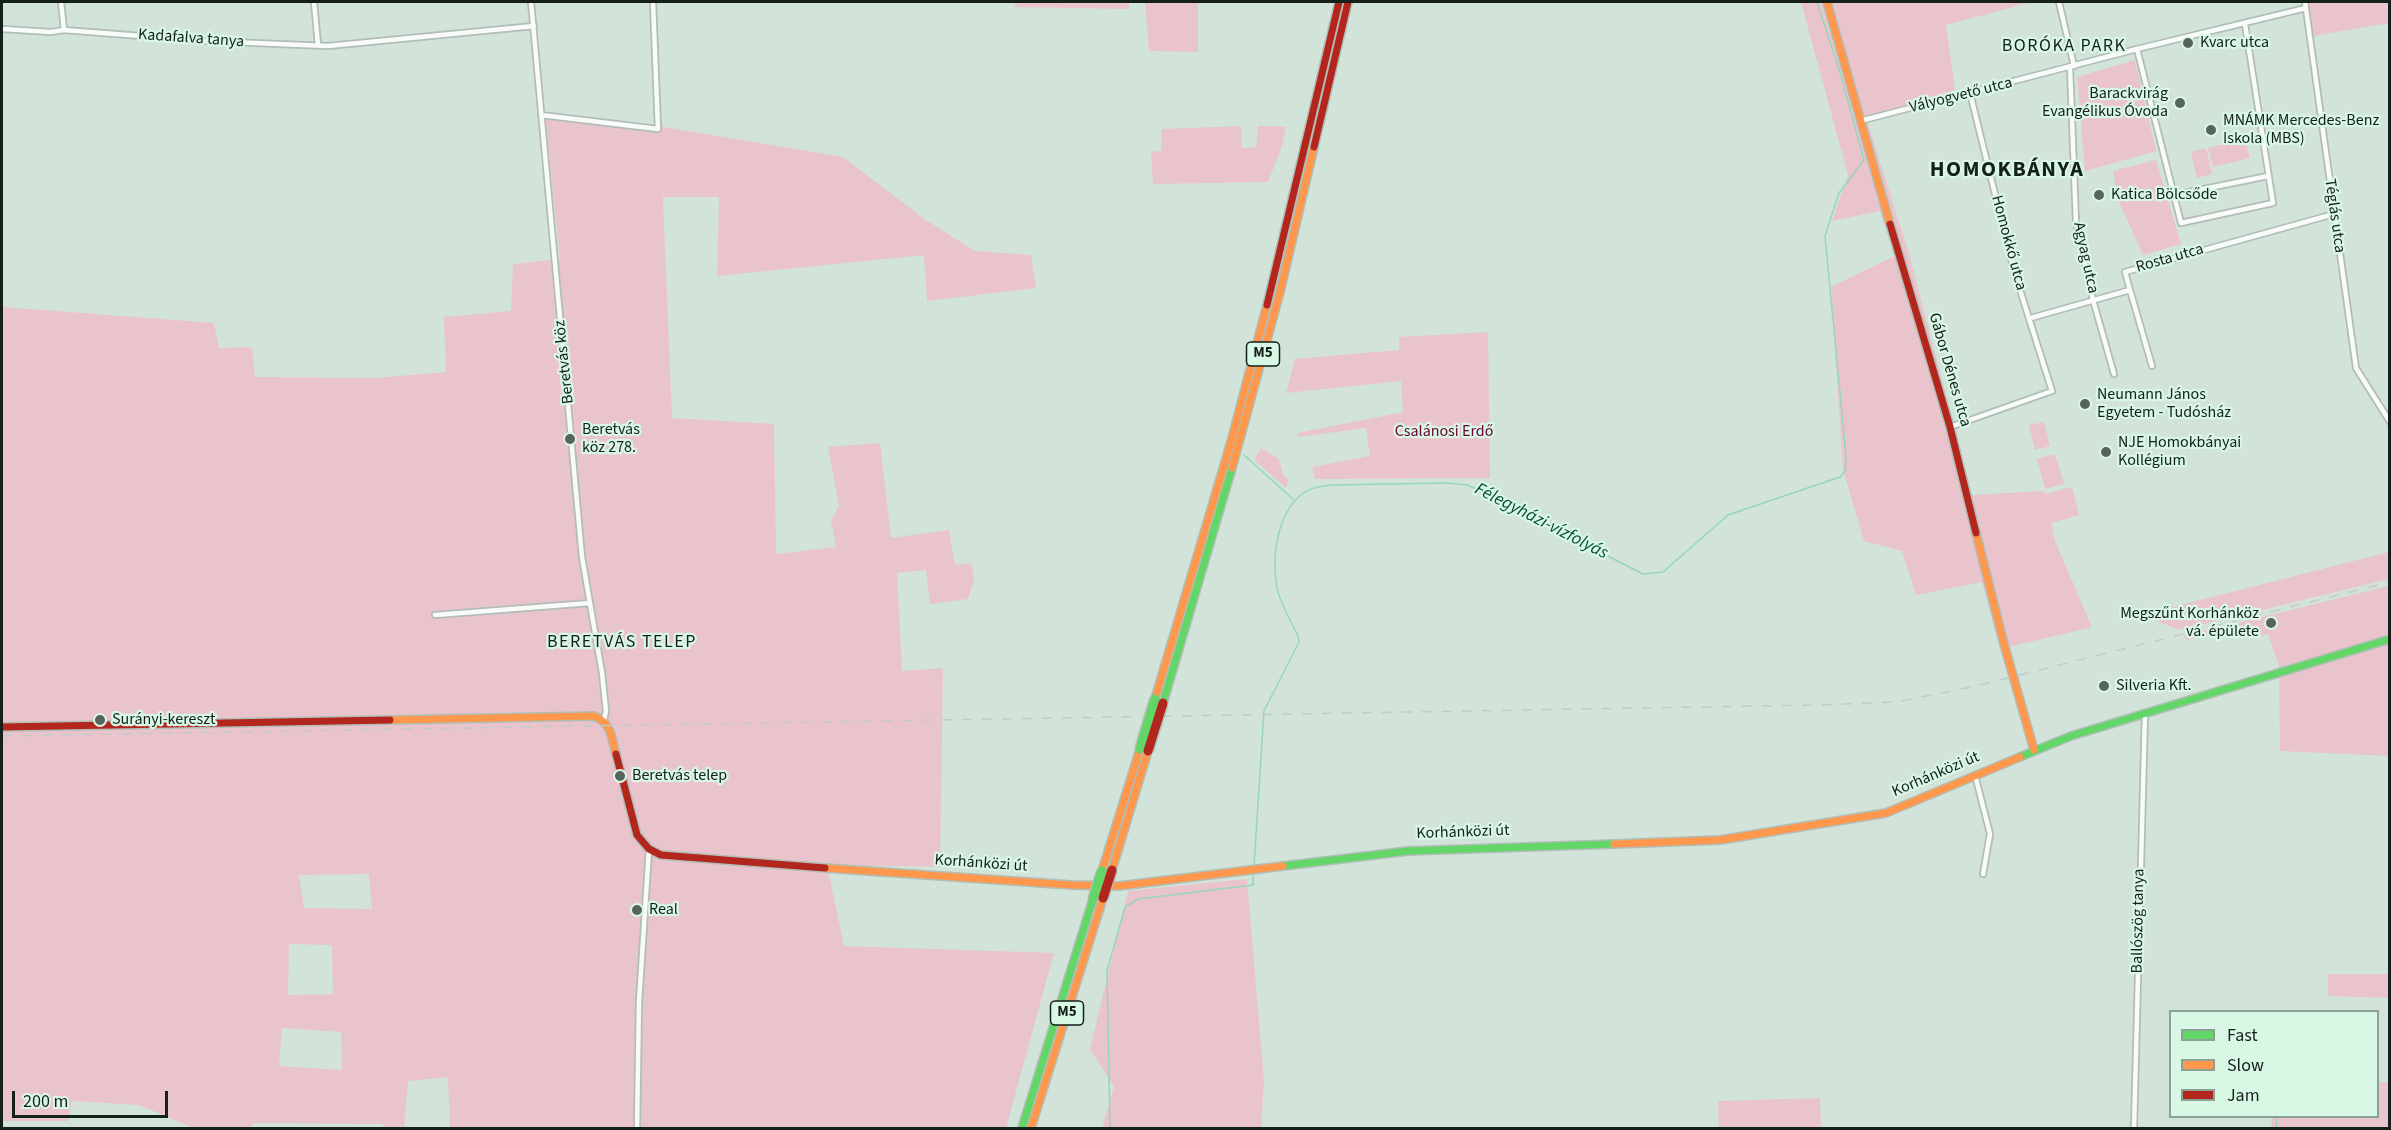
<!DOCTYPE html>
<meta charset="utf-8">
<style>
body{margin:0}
#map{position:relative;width:2391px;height:1130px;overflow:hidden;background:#d2e3d9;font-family:"Source Sans 3",sans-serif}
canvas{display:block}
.frame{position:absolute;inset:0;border:3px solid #15201a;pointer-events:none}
.legend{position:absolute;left:2169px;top:1010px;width:210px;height:108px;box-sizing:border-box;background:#d9f7e5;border:2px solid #8ba194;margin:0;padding:8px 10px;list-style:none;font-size:18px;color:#15201a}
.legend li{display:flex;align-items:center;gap:12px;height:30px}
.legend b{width:30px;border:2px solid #8ba194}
.scale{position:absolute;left:12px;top:1091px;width:156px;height:27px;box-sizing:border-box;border:3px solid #15201a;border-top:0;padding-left:8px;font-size:18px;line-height:21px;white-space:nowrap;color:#15201a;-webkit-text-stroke:4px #d9f7e5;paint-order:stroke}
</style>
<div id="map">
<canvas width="2391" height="1130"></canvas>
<div class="frame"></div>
<ul class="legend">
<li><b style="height:8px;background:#63d668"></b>Fast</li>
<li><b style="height:8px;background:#ff974d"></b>Slow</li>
<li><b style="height:8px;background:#b3261e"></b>Jam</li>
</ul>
<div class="scale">200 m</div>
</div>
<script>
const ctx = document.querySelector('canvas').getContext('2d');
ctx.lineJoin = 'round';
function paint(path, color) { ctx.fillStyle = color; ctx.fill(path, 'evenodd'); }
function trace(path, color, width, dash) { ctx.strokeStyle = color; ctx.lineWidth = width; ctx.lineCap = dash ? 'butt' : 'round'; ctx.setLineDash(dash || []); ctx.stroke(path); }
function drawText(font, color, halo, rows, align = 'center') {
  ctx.font = font + ' "Source Sans 3",sans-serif'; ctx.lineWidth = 4.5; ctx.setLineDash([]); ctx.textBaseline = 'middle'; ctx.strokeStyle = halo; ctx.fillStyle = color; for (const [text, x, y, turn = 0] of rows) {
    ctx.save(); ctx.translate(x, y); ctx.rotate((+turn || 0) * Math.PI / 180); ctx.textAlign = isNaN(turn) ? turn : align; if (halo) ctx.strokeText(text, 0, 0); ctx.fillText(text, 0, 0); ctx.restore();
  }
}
paint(new Path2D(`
 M 1015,2 L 1129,2 L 1129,9 L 1014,7 Z
 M 1145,2 L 1198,2 L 1198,52 L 1149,51 Z
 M 1801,2 L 2032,2 L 1946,25 L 1955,90 L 1866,117 L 1908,250 L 1972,495 L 2044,491 L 2045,494 L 2072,487 L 2079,515 L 2051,523 L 2055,541 L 2092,627 L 2000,649 L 1982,582 L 1916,595 L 1902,551 L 1864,541 L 1843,470 L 1831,287 L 1895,256 L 1880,211 L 1832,221 L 1848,175 Z
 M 2301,2 L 2389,2 L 2389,23 L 2307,37 Z
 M 2135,60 L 2156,151 L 2085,171 L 2077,77 Z
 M 545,114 L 657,126 L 843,157 L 924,219 L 975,251 L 1031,255 L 1036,288 L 927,301 L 924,255 L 717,276 L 719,197 L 663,197 L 672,418 L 774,424 L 776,554 L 836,547 L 831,520 L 839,506 L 828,447 L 880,443 L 891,538 L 949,530 L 955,565 L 971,563 L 974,579 L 968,599 L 930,604 L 926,570 L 897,573 L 902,671 L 943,668 L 940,867 L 827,865 L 844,946 L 1054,953 L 1006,1128 L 450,1128 L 448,1077 L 408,1081 L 404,1128 L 385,1128 L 382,1124 L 255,1123 L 249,1128 L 194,1128 L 139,1105 L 72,1101 L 68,1121 L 2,1121 L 2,330 L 3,307 L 214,323 L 219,348 L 252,347 L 255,377 L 374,378 L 446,372 L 444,317 L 511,311 L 513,264 L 560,259 ZM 369,874 L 372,909 L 304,908 L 299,875 ZM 289,944 L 332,945 L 333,994 L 288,995 ZM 282,1028 L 341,1032 L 342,1070 L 279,1066 Z
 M 1241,126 L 1242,148 L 1256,147 L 1258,126 L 1286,127 L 1282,146 L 1268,182 L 1153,184 L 1151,152 L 1161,151 L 1162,129 Z
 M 2245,139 L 2250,158 L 2213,167 L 2208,148 Z
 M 2206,148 L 2212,174 L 2197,178 L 2191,152 Z
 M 2156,160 L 2181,244 L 2143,255 L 2118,200 L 2113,171 Z
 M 1488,332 L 1490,478 L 1315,479 L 1312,467 L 1370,456 L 1366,428 L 1298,437 L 1297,433 L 1403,412 L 1401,381 L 1286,393 L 1295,359 L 1399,350 L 1399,337 Z
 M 2044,422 L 2050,446 L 2035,450 L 2029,425 Z
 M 1261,448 L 1279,459 L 1283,475 L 1289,480 L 1286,488 L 1254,460 Z
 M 2055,454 L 2064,484 L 2045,489 L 2037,459 Z
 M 2389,552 L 2389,579 L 2180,630 L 2141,615 Z
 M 2389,586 L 2389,756 L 2280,751 L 2279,665 L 2268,634 L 2252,638 L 2247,625 L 2186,640 L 2184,636 Z
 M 1247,879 L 1264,1081 L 1261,1128 L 1102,1128 L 1114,1087 L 1090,1049 L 1128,891 Z
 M 2328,974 L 2389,974 L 2389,998 L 2328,996 Z
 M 2378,1082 L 2389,1082 L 2389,1128 L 2271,1128 L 2272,1117 L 2378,1116 Z
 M 1820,1098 L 1821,1128 L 1719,1128 L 1718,1101 Z`), '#eac4cc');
trace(new Path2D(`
 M 1244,455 L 1294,500
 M 1254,866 L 1264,711 L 1299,642 L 1298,636 C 1292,624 1285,611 1280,598 C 1269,567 1275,512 1305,492 C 1313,487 1322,486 1332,485 L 1446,483 L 1468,485 L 1643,574 L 1663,572 L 1728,515 L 1840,477 L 1845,471 L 1846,456 L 1825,236 L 1839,193 L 1864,160 L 1839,69 L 1817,2
 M 1110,1128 L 1107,971 L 1125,907 L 1138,899 L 1253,885 L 1253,874
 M 2276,1128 L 2277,1116`), '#95d8b5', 1.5);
const street = new Path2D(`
 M 61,2 L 64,30
 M 314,2 L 318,45
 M 531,2 L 582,557 L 602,673 L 606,711 L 604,720
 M 2059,2 L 2074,66
 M 2305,2 L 2356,368 L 2390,422
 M 2,29 L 51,32 L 64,30 L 205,41 L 328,46 L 534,26
 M 2137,49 L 2181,223 L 2273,203 L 2245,24
 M 2070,68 L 2076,223 L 2093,300 L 2114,374
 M 541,115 L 658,129 L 653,2
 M 1860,121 L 2137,49 L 2306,8
 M 2174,195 L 2268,176
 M 2130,290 L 2152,366
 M 2031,318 L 2130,290 L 2125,272 L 2334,214
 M 1950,427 L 2052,391 L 2014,271 L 1970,93
 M 435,615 L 590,603
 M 1975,775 L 1990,834 L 1983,874
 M 637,1128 L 639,1002 L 649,849
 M 2134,1128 L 2145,713`);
const fast = new Path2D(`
 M 1163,703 L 1232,468
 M 2020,757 L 2071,736 L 2390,639
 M 1283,866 L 1408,851 L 1614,844
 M 1022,1128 L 1093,899`);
const slow = new Path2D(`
 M 1827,2 L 1890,224
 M 1232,468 L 1280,292 L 1314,147
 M 1976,533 L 2004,644 L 2034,750
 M 1155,699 L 1231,442 L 1267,305
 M 390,720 L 594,716 C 612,723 611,737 616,754
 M 1614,844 L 1720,840 L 1886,813 L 2020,757
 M 825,868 L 1071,885 L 1119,886 L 1283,866
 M 1112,870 L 1148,751
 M 1102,871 L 1140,749
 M 1031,1128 L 1103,898`);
const jam = new Path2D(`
 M 1314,147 L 1348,2
 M 1890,224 L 1950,427 L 1976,533
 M 1267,305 L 1339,2
 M 2,727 L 390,720
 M 616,754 L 637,835 L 649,849 L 661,855 L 825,868`);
trace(street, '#b1beb6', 8);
trace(fast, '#b1beb6', 10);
trace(slow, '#b1beb6', 10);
trace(jam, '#b1beb6', 10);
trace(street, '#f8fbf9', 4.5);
trace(fast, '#63d668', 7);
trace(slow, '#ff974d', 7);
trace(jam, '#b3261e', 7);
trace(new Path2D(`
 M 2,736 L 1817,705 L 1896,702 L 1972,687 L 2390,582`), '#c5cac7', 1.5, [10, 10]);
const fastBridge = new Path2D(`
 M 1140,749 L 1155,699
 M 1093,899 L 1102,871`);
const jamBridge = new Path2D(`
 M 1148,751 L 1163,703
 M 1103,898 L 1112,870`);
trace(fastBridge, '#b1beb6', 12, []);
trace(jamBridge, '#b1beb6', 12, []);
trace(fastBridge, '#63d668', 9);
trace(jamBridge, '#b3261e', 9);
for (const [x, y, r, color] of [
 [2188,43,6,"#57645d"],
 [2180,103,6,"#57645d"],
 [2211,130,6,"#57645d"],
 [2099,195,6,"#57645d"],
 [2085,404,6,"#57645d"],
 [570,439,6,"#57645d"],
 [2106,452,6,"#57645d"],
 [2271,623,6,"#57645d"],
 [2104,686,6,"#57645d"],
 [100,720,6,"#57645d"],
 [620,776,6,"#57645d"],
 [637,910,6,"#57645d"]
]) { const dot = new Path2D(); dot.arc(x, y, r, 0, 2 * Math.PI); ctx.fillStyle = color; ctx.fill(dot); trace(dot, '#d9f7e5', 2); }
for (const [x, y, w] of [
 [1263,354,33],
 [1067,1013,33]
]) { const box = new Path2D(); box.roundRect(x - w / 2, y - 12, w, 24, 4.5); ctx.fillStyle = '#d9f7e5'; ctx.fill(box); trace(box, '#15201a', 1.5); }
drawText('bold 15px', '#15201a', null, [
 ["M5",1263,354],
 ["M5",1067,1013]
]);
drawText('16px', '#15201a', '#d9f7e5', [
 ["Kadafalva tanya",191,39,4],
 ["Vályogvető utca",1961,96,-14],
 ["Téglás utca",2334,216,82],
 ["Homokkő utca",2008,243,75],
 ["Agyag utca",2085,258,78],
 ["Rosta utca",2170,259,-16],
 ["Beretvás köz",565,362,-96],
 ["Gábor Dénes utca",1949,370,74],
 ["Korhánközi út",1936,775,-23],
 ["Korhánközi út",1463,833,-2],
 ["Korhánközi út",981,864,4],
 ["Ballószög tanya",2139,921,-89]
]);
drawText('16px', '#15201a', '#d9f7e5', [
 ["Kvarc utca",2200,43],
 ["Barackvirág",2168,94,"right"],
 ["Evangélikus Óvoda",2168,112,"right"],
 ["MNÁMK Mercedes-Benz",2223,121],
 ["Iskola (MBS)",2223,139],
 ["Katica Bölcsőde",2111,195],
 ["Neumann János",2097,395],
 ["Egyetem - Tudósház",2097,413],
 ["Beretvás",582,430],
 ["köz 278.",582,448],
 ["NJE Homokbányai",2118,443],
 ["Kollégium",2118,461],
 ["Megszűnt Korhánköz",2259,614,"right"],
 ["vá. épülete",2259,632,"right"],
 ["Silveria Kft.",2116,686],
 ["Surányi-kereszt",112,720],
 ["Beretvás telep",632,776],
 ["Real",649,910]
], 'left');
drawText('16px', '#6b0033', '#d9f7e5', [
 ["Csalánosi Erdő",1444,432]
]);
ctx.letterSpacing = '1.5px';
drawText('18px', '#15201a', '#d9f7e5', [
 ["BORÓKA PARK",2064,47],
 ["BERETVÁS TELEP",622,643]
]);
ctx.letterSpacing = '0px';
drawText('italic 18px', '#064f32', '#d9f7e5', [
 ["Félegyházi-vízfolyás",1541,522,27]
]);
ctx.letterSpacing = '1.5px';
drawText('bold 22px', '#15201a', '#d9f7e5', [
 ["HOMOKBÁNYA",2007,171]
]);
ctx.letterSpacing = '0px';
</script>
